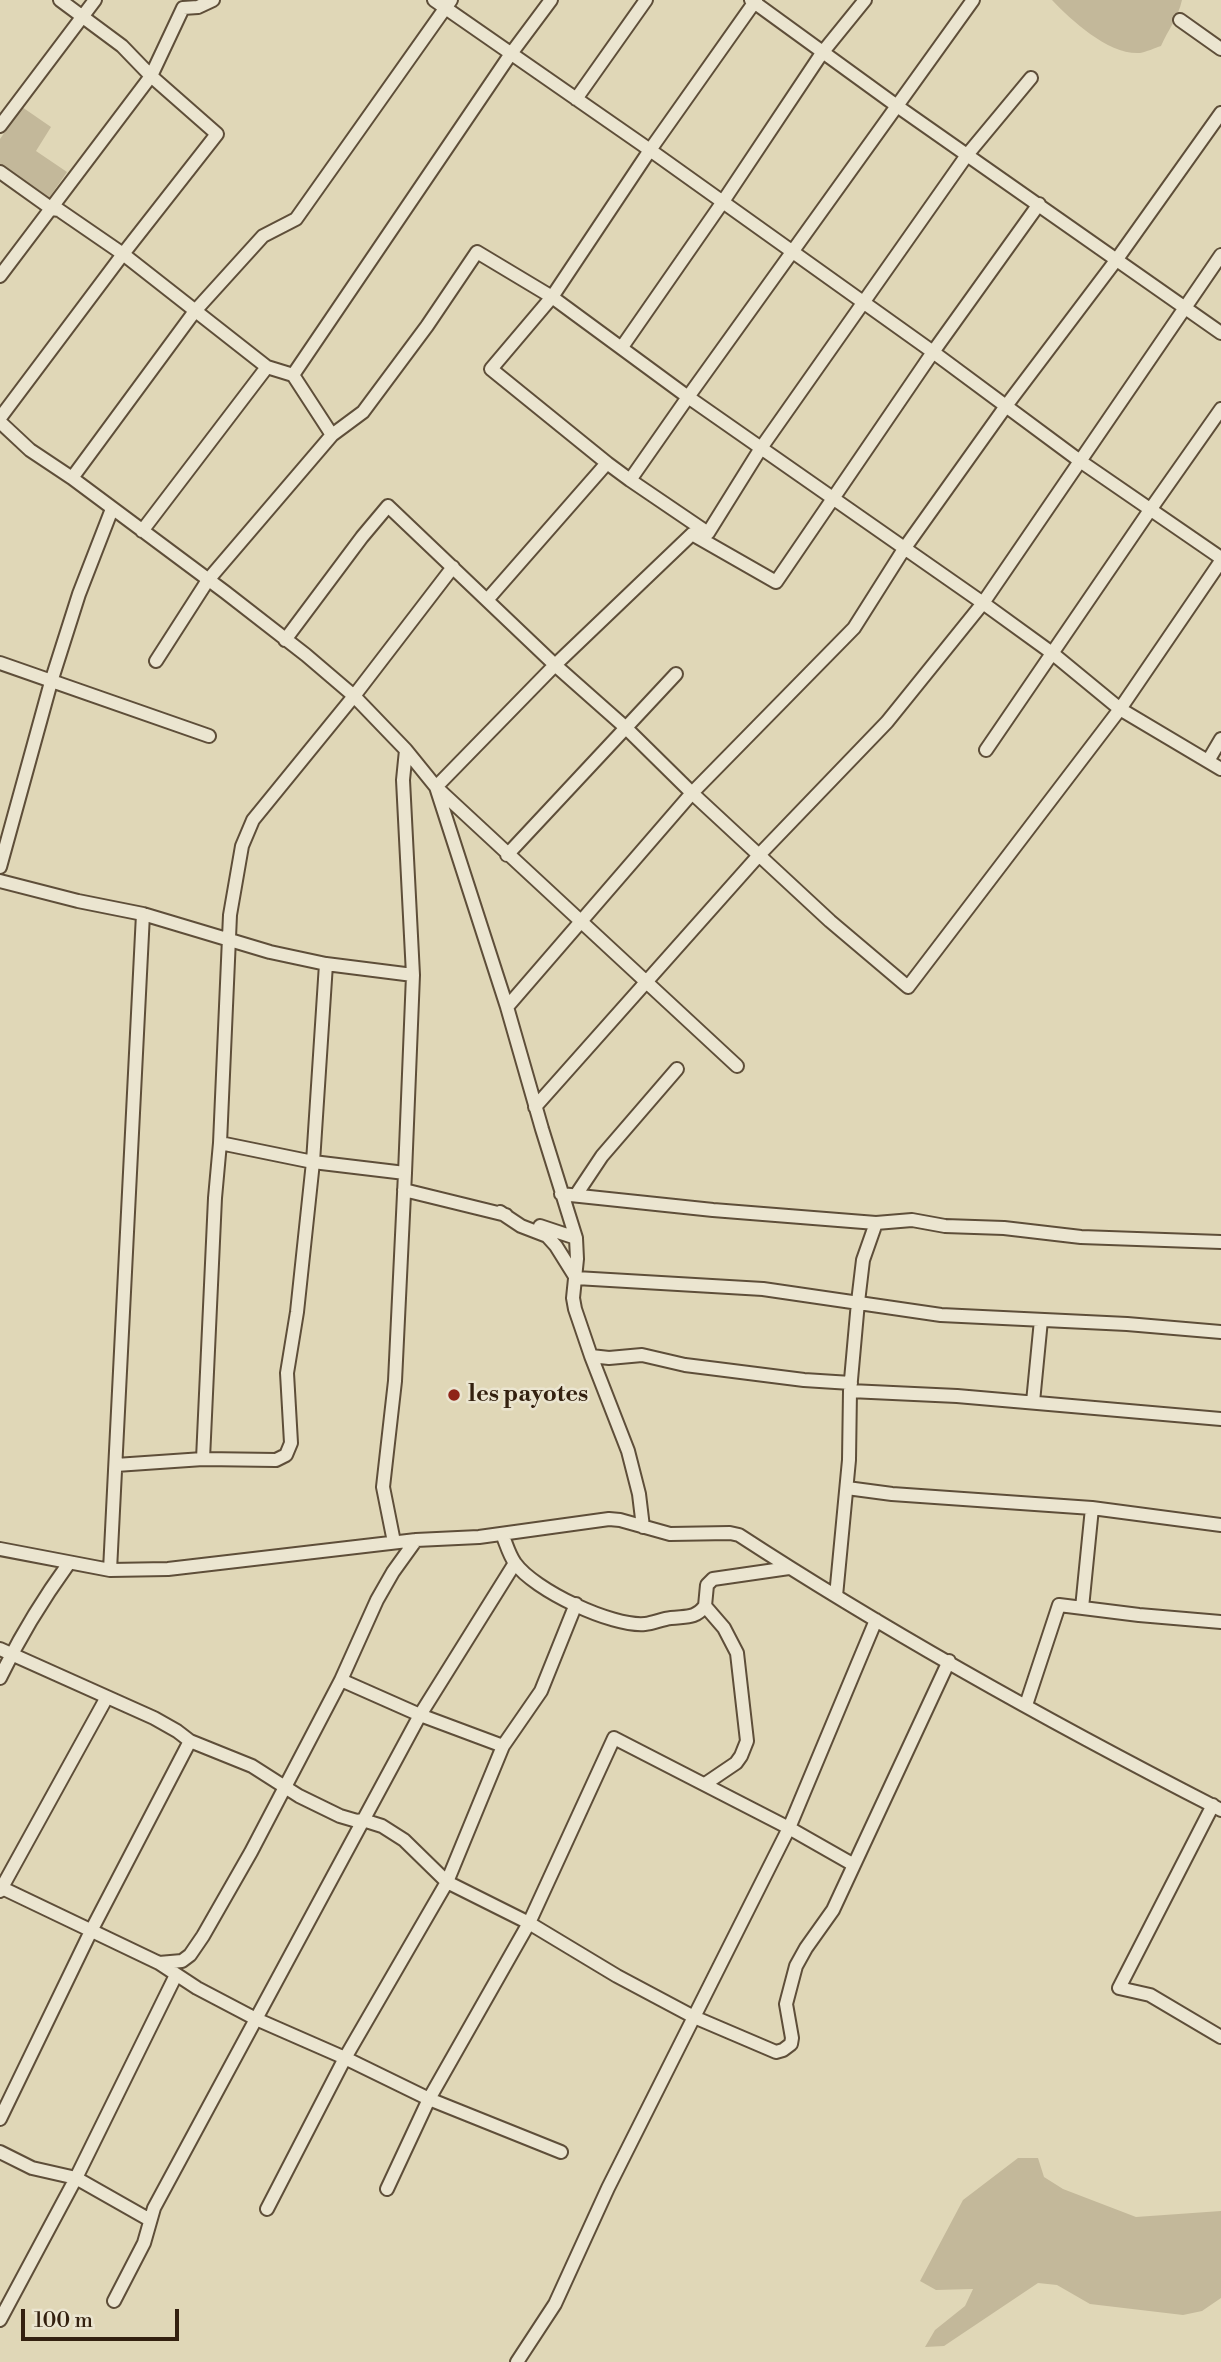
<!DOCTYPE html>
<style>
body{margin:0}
#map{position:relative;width:1221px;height:2362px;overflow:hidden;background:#e0d7b7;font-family:"Libre Bodoni",serif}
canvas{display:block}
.scale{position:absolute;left:21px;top:2309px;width:158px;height:32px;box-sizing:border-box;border:4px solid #33200f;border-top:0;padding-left:9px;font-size:21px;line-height:24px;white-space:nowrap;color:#33200f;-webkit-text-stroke:5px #ebe5d0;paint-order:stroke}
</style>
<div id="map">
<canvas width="1221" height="2362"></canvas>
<div class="scale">100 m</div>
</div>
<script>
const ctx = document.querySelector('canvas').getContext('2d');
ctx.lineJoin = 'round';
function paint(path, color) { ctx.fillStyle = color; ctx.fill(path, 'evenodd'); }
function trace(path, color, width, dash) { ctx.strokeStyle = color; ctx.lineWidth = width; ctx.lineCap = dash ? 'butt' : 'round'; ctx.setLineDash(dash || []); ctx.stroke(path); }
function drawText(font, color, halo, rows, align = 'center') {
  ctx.font = font + ' "Libre Bodoni",serif'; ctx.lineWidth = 5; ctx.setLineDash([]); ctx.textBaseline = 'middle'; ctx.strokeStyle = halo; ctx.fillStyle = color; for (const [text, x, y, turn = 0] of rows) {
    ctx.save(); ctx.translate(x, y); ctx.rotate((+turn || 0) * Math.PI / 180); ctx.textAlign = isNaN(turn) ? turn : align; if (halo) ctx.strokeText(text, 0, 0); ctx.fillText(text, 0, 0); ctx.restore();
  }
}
paint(new Path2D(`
 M 1052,0 L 1182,0 C 1178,18 1168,30 1161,46 C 1155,48 1146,52 1140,53 C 1109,55 1072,21 1052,0 Z
 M 22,107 L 51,127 L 36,151 L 67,172 L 49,198 L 0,164 L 0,139 Z
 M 1018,2158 L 1038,2158 L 1044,2177 L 1063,2189 L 1136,2217 L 1221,2211 L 1221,2298 L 1202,2311 L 1183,2315 L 1090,2304 L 1057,2285 L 1038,2283 L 944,2346 L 925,2347 L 935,2330 L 965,2306 L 973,2289 L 936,2290 L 920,2281 L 963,2200 Z`), '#c3b89a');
const minor = new Path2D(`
 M 434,0 L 650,150 L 933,352 L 1080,461 L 1221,558
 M 751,0 L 897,106 L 1221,333
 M 1180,20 L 1221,49
 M 576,99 L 646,0
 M 0,126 L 95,0
 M 0,172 L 52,209 L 59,210 L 123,254 L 267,367
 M 0,276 L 151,76 L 183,8 L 198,7 L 213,0
 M 622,347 L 722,203 L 822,53 L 865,0
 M 293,375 L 510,55 L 551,0
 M 0,418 L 123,254 L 217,134 L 151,76 L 122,46 L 60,0
 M 0,422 L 30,450 L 72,478 L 225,592 L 306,655 L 354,696 L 406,750 L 403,780 L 413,975 L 405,1173
 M 607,463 L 491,369 L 552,297 L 650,150 L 756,0
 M 72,478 L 195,311 L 263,236 L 296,219 L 451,0
 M 630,480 L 708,533
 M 142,531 L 267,367 L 293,375 L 332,435
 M 692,534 L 776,582 L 933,352 L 1039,204
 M 487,600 L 607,463 L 630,480 L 688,397 L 973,0
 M 285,640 L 362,537 L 388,506 L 555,665 L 625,727 L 692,793 L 830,921 L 908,987 L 1120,709 L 1221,561
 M 156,661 L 208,580 L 332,435 L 363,412 L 427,326 L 477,252 L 552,297 L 688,397 L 983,603 L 1052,653 L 1120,709 L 1221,769
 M 0,663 L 209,736
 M 406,750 L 436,787 L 507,1007 L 542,1129 L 576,1238 L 577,1259 L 573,1298 L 575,1309 L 591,1356 L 628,1451 L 639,1494 L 643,1527
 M 986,750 L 1150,510 L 1221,409
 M 1208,761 L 1221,739
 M 507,855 L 676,674
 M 0,867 L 51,682 L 79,594 L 112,509
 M 0,881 L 78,901 L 143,914 L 270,952 L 326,964 L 413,975
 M 507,1007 L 692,793 L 854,628 L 904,549 L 1006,406 L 1117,259 L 1221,113
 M 737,1066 L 436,787 L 555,665 L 692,534 L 708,533 L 761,448 L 967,155 L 1031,78
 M 535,1107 L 760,854 L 887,722 L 983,603 L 1221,255
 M 220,1143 L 230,915 L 242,846 L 253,820 L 354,696 L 453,567
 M 404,1190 L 506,1215
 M 561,1194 L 713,1210 L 876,1223 L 912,1220 L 945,1226 L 1004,1228 L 1081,1237 L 1221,1242
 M 576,1195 L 602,1156 L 677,1069
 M 500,1212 L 521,1226 L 547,1236 L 556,1246 L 576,1278 L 763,1289 L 941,1315 L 1127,1324 L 1221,1332
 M 540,1226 L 576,1238
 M 591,1356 L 609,1358 L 642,1355 L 685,1365 L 725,1370 L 804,1380 L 851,1383
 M 850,1391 L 957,1396 L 1221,1419
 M 1033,1402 L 1041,1320
 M 203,1459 L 215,1198 L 220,1143 L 313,1162 L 326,964
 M 116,1465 L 203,1459 L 276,1460 L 286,1455 L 291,1443 L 287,1373 L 297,1312 L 313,1162 L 405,1173 L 395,1381 L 383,1487 L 394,1542
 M 847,1488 L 892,1494 L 1092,1508 L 1221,1525
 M 502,1534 C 506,1543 509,1555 515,1563 C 534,1590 612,1627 645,1624 C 654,1623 662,1619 671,1618 C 686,1616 695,1619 705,1606 L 707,1585 L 713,1579 L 789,1568
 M 0,1549 L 110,1570 L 168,1569 L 416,1540 L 479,1537 L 609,1519 L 620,1520 L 670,1534 L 730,1533 L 739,1535 C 894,1636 1057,1726 1221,1810
 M 110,1570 L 143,914
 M 836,1596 L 849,1460 L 850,1391 L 858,1302 L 863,1260 L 876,1223
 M 1082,1608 L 1092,1508
 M 0,1649 L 154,1718 L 177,1731 L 190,1741 L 252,1766 L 299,1796 L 340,1816 L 357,1821 L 363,1820 L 382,1826 L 404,1840 L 447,1882 L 529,1923 L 617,1976 L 694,2017 L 776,2052 L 783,2050 L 791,2044 L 792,2038 L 786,2004 L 796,1966 L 806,1948 L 833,1910 L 949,1661
 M 0,1678 C 19,1638 43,1599 69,1563
 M 341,1680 L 420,1715 L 503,1746
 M 1026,1705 L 1059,1605 L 1139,1615 L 1221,1622
 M 705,1784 L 736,1763 L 741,1756 L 747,1741 L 737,1653 L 724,1628 L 705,1606
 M 1213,1805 L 1119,1988 L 1150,1995 L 1221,2037
 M 0,1887 L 159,1963 L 197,1988 L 256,2019 L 345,2058 L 429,2099 L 561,2152
 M 0,1891 L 107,1697
 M 159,1963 L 182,1961 L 190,1955 L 203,1936 L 251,1852 L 341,1680 L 377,1600 L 393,1572 L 416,1540
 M 0,2119 L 91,1931 L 190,1741
 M 0,2152 L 32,2168 L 76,2178 L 150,2220
 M 387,2189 L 429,2099 L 529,1923 L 614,1738 L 789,1828 L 854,1865
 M 267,2209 L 345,2058 L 447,1882 L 503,1746 L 541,1691 L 576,1604
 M 114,2301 L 144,2243 L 154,2208 L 420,1715 L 515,1563
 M 0,2320 L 76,2178 L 176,1975
 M 517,2362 L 555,2304 L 608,2188 L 789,1828 L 876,1620`);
trace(minor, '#5e4e39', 16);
trace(minor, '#ebe5d0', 12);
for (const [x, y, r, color] of [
 [454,1395,7,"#8f2418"]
]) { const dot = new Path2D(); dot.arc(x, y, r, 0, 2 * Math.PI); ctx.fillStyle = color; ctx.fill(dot); trace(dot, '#ebe5d0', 2.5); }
drawText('bold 24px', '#33200f', '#ebe5d0', [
 ["les payotes",468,1395]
], 'left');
</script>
